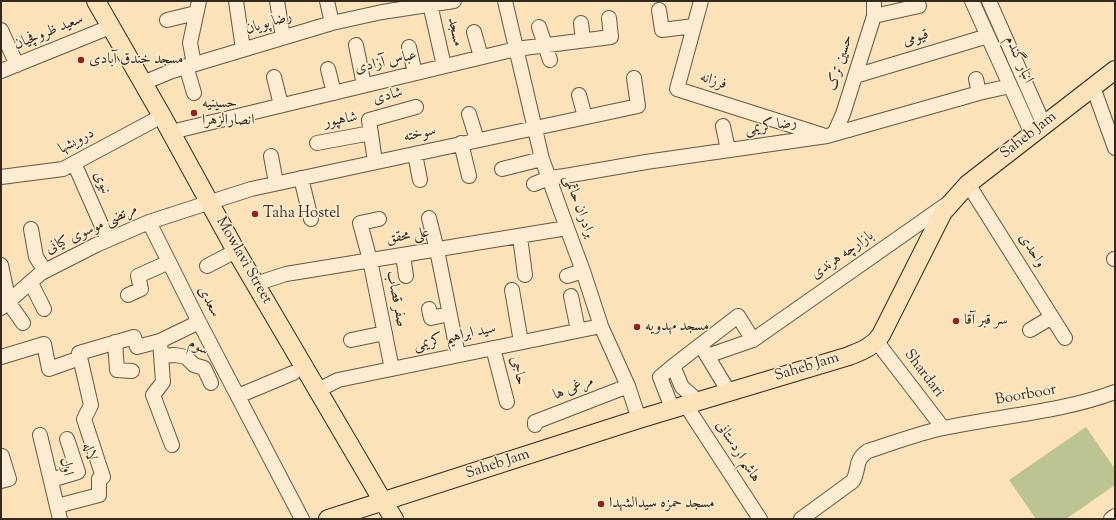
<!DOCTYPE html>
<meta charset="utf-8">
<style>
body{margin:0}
#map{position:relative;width:1116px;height:520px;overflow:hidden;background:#fce2b8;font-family:"Sorts Mill Goudy",serif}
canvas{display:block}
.frame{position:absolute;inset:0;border:2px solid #32291f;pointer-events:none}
</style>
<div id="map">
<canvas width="1116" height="520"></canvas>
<div class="frame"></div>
</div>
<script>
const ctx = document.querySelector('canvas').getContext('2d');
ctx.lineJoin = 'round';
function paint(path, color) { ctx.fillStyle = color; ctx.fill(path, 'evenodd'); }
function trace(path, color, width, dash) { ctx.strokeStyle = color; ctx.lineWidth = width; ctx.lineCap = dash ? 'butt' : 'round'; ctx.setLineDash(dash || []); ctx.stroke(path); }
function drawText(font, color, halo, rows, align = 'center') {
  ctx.font = font + ' "Sorts Mill Goudy",Amiri,serif'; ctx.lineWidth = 3; ctx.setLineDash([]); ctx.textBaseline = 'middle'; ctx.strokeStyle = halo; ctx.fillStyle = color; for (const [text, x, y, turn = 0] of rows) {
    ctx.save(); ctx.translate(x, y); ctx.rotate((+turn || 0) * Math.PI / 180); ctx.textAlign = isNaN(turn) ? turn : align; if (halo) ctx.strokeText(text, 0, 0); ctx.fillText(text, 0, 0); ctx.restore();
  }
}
paint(new Path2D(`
 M 1086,427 L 1115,469 L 1115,485 L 1066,519 L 1036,519 L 1009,480 Z`), '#bbc492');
const minor = new Path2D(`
 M 236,1 L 243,49
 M 277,1 L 283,37
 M 327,1 L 332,23
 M 505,1 L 542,159 L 567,228 L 583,271 L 601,326 L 628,386 L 639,419
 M 701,1 L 677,89 L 822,135
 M 972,1 L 1032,134
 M 989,1 L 1044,125
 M 430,4 L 444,66
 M 659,10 L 662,30 L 694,26
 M 874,16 L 919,6
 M 167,20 L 196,13
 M 581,23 L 583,40
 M 539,27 L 550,60
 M 1,30 L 17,65
 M 474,32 L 481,57
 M 356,45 L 364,85
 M 409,47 L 415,73
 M 194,64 L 190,43 L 199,1
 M 186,66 L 194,93
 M 328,69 L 334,93
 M 1,71 L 110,27
 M 855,76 L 988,36
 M 274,77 L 281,105
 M 976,79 L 979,93
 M 143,83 L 172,71 L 332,23 L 382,12 L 454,1
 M 1093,87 L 1115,148
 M 579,95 L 585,117
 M 469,114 L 477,140
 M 723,126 L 728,150
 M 171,132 L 516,49 L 611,37 L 609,18
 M 834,134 L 843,114 L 874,16 L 874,1
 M 317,143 L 371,133
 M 461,143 L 469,176
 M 415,154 L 420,180
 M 271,156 L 276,183
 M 375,162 L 369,120 L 416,107
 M 74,163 L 108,240
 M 502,169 L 542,159
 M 1,177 L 63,169 L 162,116
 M 301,178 L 311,219
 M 534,184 L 549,178 L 565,176 L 646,162 L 827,136 L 979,93 L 1010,86
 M 968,184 L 1065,338
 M 429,218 L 437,250 L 458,355
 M 379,219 L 360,223 L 370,260 L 392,369
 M 149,222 L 199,322 L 302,519
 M 31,229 L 36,257 L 45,271
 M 520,237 L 525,275
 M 403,255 L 406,276
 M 1114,259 L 1115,259
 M 1,265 L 9,303 L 23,323
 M 207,266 L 236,251
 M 567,276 L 583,271
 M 31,283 L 44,309
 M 255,284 L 286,274 L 567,228
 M 512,290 L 521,342
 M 128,295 L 141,289 L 138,276 L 169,262
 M 571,296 L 578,330
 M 1,308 L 41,273 L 96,245 L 149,222 L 223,198 L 251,189 L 638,106 L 634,78
 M 429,309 L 431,318 L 449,314
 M 1030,330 L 1052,317
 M 351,340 L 385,333
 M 753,340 L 947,204
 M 160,341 L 163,382 L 153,395 L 172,445
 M 115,342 L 117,370 L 132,371
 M 877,342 L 943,428
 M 493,348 L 507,402
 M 703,349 L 729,392
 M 161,356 L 175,355 L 186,357 L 194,365 L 204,368 L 211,383
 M 1,357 L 44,344 L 49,369 L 80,358
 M 318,390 L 338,380 L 601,326
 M 238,396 L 293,373
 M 698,401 L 682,387 L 673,366 L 738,316 L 753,340 L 707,356
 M 685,404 L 760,519
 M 672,408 L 660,377 L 673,366
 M 535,425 L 535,422 L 628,386
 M 40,435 L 60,519
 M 51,480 L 78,472 L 67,439
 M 1,481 L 9,479 L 2,456
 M 57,506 L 99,495 L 99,479 L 103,477 L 84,419 L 91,405 L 79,353 L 134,337 L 137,347 L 160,341 L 199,322
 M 801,519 L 853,481 C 860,468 854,460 868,451 C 893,443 919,433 944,428 C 1000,416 1062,412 1115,392
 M 1111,519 L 1115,516`);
const major = new Path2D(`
 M 96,1 L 162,116 L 236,251 L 378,493 L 394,519
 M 328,519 L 639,419 L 849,356 C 861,351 873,347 881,335 L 943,212 L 968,184 L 1115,70`);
trace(minor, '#645745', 16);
trace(major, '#32291f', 20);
trace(minor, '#fdecd1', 14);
trace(major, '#fce2b8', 18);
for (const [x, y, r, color] of [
 [81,60,4,"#8f2418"],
 [194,113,4,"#8f2418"],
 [255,214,4,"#8f2418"],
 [956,321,4,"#8f2418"],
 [637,327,4,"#8f2418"],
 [601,504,4,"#8f2418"]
]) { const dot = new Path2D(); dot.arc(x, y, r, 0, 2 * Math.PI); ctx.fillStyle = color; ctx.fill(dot); trace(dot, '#fdecd1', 1.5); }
drawText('15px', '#32291f', '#fdecd1', [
 ["رضا پویان",269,24,-17],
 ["مسجد",454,32,78],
 ["سعید ظروفچیان",49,33,-22],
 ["قیومی",916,39,-17],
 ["انبار گندم",1018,60,66],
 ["عباس آزادی",386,63,-13],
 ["حسین ترک",841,63,-73],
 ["فرزانه",713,82,18],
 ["شادی",388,97,-15],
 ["شاهپور",341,121,-10],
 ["رضا کریمی",771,127,-8],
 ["سوخته",420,135,-12],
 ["Saheb Jam",1029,136,-38],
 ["درویشها",77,142,-28],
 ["نبوی",101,183,66],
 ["برادران حاتمی",578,207,70],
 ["مرتضی موسوی کیانی",92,230,-25],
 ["علی محقق",408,237,-9],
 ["واحدی",1031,251,58],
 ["بازارچه هرندی",843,256,-35],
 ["Mowlavi Street",243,261,60],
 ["صفر قصاب",395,299,79],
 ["سعدی",208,302,63],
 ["سید ابراهیم کریمی",455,338,-12],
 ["سوم",198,348,28],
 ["Saheb Jam",807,368,-17],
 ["حاجی",517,371,76],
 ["Shardari",923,374,53],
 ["مرغی ها",574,389,-22],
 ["Boorboor",1026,396,-10],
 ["لاله",88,452,73],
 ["هاشم اردستانی",737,452,57],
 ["Saheb Jam",498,465,-18],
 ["اول",65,467,77]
]);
drawText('15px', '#32291f', '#fdecd1', [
 ["مسجد خندق آبادی",89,60],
 ["حسینیه",202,104],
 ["انصارالزهرا",202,121],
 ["Taha Hostel",263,214],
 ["سر قبر آقا",964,321],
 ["مسجد مهدویه",645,327],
 ["مسجد حمزه سیدالشهدا",609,504]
], 'left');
</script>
